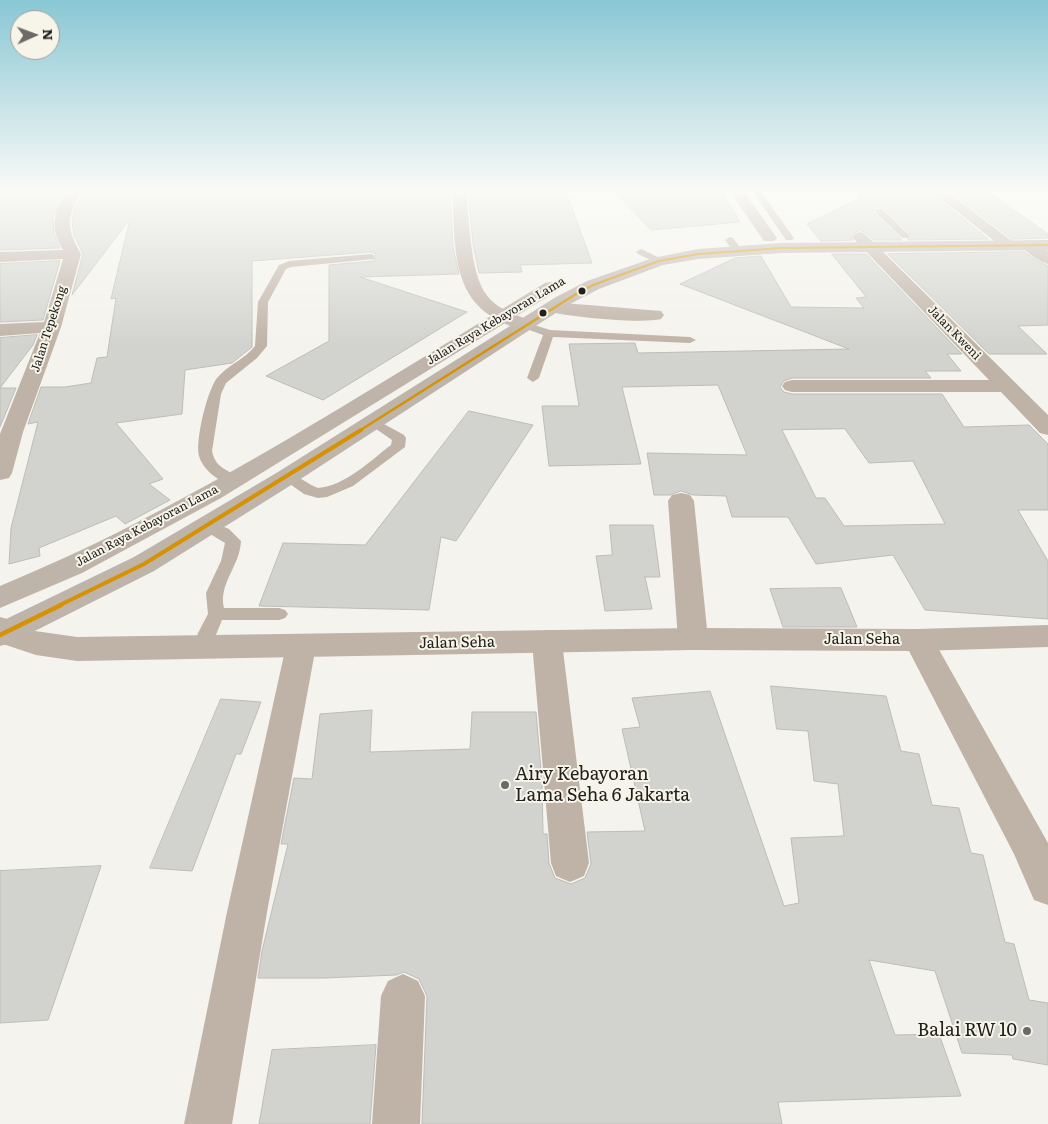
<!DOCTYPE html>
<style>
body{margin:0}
#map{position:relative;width:1048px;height:1124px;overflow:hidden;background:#f4f3ed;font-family:Literata,serif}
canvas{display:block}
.north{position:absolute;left:10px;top:10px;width:50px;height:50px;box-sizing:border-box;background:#f7f4ea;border:1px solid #a19f98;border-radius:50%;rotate:88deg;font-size:14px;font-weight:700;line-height:20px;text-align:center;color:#21201c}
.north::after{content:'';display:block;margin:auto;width:18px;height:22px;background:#6b6a65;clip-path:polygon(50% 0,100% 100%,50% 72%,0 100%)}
</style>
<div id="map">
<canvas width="1048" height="1124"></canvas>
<div class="north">N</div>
</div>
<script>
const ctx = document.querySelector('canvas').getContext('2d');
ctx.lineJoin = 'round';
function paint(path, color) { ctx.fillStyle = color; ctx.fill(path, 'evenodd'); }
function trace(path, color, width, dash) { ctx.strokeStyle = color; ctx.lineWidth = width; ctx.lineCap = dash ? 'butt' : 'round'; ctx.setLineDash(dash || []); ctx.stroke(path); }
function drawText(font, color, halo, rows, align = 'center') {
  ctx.font = font + ' Literata,serif'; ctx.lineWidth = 4; ctx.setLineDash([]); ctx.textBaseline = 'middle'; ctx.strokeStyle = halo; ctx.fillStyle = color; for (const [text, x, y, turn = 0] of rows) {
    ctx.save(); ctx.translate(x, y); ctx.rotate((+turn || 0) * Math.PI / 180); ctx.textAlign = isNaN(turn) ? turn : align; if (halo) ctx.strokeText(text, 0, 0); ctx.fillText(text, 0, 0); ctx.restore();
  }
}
const building = new Path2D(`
 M 0,189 L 67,189 L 53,218 L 54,233 L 60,248 L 0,250 Z
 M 85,189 L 450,189 L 453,247 L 459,274 L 360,277 L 467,312 L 323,400 L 266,376 L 329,341 L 329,265 L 374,261 L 376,254 L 371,252 L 252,261 L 252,347 L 232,363 L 185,370 L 182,414 L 116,423 L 163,479 L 149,484 L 170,500 L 125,524 L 116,516 L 39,548 L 40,556 L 9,564 L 11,528 L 38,422 L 28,424 L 41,387 L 65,387 L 91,383 L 97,358 L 107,357 L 116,298 L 111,299 L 130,219 L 72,295 L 83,254 L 74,235 L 72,221 L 75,207 Z
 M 565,189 L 592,263 L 520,265 L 522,272 L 479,273 L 473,244 L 468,192 Z
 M 613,189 L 720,189 L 740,222 L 651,230 Z
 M 858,189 L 927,189 L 988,239 L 908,240 L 909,233 L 883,208 L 876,207 L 874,209 L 875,214 L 902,240 L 874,240 L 866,233 L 859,230 L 851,236 L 853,240 L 821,241 L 807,224 L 860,198 Z
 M 947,189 L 984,189 L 1048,234 L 1048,238 L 1012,239 Z
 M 1025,252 L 1036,260 L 1048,266 L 1048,325 L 1018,326 L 1047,354 L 989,354 L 888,254 Z
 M 832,254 L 866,254 L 962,354 L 947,354 L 961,371 L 925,371 L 931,378 L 792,378 L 784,381 L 780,387 L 784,392 L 792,394 L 942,394 L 964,427 L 1029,425 L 1048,444 L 1048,510 L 1018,510 L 1048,561 L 1048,619 L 925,610 L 893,555 L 816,564 L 788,517 L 732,517 L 726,496 L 693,495 L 681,491 L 670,495 L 654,495 L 647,453 L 747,455 L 718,385 L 622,387 L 641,464 L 549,466 L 542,406 L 579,406 L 569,344 L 635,343 L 638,353 L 849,349 L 680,284 L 735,258 L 761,256 L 791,307 L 864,308 L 856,298 L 866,297 ZM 845,429 L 869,463 L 913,461 L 945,524 L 844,526 L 825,498 L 816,498 L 782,430 Z
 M 60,261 L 43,320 L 0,322 L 0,264 Z
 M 37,335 L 33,345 L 0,388 L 16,388 L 0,427 L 0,338 Z
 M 469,411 L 533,425 L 456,541 L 441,537 L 429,610 L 259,606 L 283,543 L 365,545 Z
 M 610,525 L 653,525 L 660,577 L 645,577 L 652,609 L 605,611 L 596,556 L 612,555 Z
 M 841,588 L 857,627 L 783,627 L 770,589 Z
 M 771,686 L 886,696 L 901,751 L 919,754 L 932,805 L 959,808 L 971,853 L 983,855 L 1005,942 L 1014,944 L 1029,1000 L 1048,1003 L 1048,1065 L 1013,1059 L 1012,1055 L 962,1053 L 935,971 L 869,960 L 895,1035 L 939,1034 L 961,1096 L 778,1102 L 782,1124 L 422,1124 L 427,996 L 419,979 L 404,972 L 396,975 L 325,978 L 258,978 L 262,951 L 288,844 L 281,844 L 294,778 L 312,779 L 320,714 L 372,710 L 370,752 L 470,749 L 472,712 L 536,712 L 542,782 L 543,834 L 547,834 L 549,863 L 555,878 L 571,884 L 585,878 L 591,864 L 587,832 L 645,831 L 622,729 L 640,727 L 632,698 L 710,691 L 784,906 L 799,903 L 791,838 L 844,836 L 838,784 L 814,781 L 808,731 L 777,729 Z
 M 221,699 L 261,702 L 241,754 L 236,754 L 192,871 L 150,868 Z
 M 101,866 L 48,1020 L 0,1023 L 0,871 Z
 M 376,1045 L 370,1124 L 259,1124 L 272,1050 Z`);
paint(building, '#d2d3ce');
trace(building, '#bcbdb8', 1);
paint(new Path2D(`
 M 751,189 L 759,189 L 794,238 L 792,240 L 786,240 Z
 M 876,209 L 882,209 L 908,234 L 908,238 L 902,238 L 876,213 Z
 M 730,237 L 733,238 L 742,250 L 740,252 L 734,252 L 725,240 Z
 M 641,249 L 662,259 L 664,261 L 659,264 L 638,254 L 636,252 Z
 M 371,254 L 374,255 L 374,259 L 291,267 L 286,269 L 268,302 L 267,346 L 257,358 L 226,383 L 221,394 L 212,451 C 216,471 230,468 240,481 L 238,484 L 233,485 C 219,482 203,470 199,456 C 195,441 207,391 217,378 C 228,365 245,359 255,346 L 258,302 L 279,265 L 289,261 Z
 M 525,322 L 550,330 L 690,337 L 696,340 L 690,343 L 553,337 L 539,378 L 533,382 L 527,378 L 543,335 L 521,327 L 519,325 Z
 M 373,418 L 404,435 L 406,438 L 405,447 L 353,486 L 327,497 L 318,498 L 304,494 L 280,477 L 282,474 C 295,471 306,484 318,488 C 345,486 370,461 391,445 L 392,440 L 366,422 Z
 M 207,520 L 229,529 L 241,541 C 240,566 218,584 224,608 L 279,608 L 285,610 L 288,614 L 285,618 L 279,620 L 222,620 L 209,652 L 203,654 L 197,652 L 194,647 L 198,633 L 208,614 L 206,593 L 221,561 L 225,543 L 202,529 L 199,525 L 202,521 Z`), '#bfb2a6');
paint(new Path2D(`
 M 69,189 L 83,189 C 67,216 65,226 81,254 L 61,327 L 23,432 L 12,473 L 9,478 L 0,480 L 0,434 L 40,333 L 0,336 L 0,324 L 44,322 L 63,259 L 0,262 L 0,252 L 63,250 C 48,224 55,212 69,189 Z
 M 728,189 L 742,189 L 777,238 L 774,241 L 764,241 Z
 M 929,189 L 944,189 L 1017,245 L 1015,248 L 1003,248 Z
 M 860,232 L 865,234 L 1048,415 L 1048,435 L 1040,433 L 1001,392 L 792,392 L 785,390 L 782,386 L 785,382 L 792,380 L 989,380 L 855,240 L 852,237 L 855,234 Z
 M 1029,240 L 1035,242 L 1048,251 L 1048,264 C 1038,261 1027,253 1021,245 L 1023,242 Z
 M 552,302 L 661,311 L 664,315 L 661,319 C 639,324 569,317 546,311 L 543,307 L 546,303 Z
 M 681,493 L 690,495 L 694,501 L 708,639 L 704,647 L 693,650 L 682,647 L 678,639 L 668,501 L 672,495 Z
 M 1048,625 L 1048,647 L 918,651 L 907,648 L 903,640 L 907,632 L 918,629 Z
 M 547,630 L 558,634 L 562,642 L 589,863 L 584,876 L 570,882 L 556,876 L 551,863 L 532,642 L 536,634 Z
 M 301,634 L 312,638 L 316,646 L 267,912 L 232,1124 L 184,1124 L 227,912 L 286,646 L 290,638 Z
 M 403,974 L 418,981 L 425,996 L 420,1124 L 372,1124 L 381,996 L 388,981 Z`), '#bfb2a6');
paint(new Path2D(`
 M 452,189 L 466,189 C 469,216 470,273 486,294 C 496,309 516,315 532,321 L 534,325 L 532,329 C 521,332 512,327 502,322 C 448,298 456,239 452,189 Z
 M 0,617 L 11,620 L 28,630 L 77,637 L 693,628 L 918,629 L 929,632 L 1048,843 L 1048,905 L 1034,900 L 1014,854 L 909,651 L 693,650 L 77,661 L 36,655 L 0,643 Z`), '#bfb2a6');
paint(new Path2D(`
 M 1048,240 L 1048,250 L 781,253 L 698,259 L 663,265 L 599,289 L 568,305 L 296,482 L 154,571 L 11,643 L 0,646 L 0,622 L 134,557 L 278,472 L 556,297 L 587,281 L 653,258 L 698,249 L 781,243 Z
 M 551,282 L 557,283 L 560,287 L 557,291 L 221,498 L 82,573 L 0,608 L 0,586 C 45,567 90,547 134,524 C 275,452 409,365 545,283 Z`), '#beb4aa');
trace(new Path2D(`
 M 574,295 L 593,285 L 659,261 L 698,254 L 781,248 L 1048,245`), '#d79204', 2);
trace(new Path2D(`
 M 359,431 L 576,294`), '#d79204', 2.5);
trace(new Path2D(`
 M 58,606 L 144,564 L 361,430`), '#d79204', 4);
trace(new Path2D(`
 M 0,635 L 61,605`), '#d79204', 4.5);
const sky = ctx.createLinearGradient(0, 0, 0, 346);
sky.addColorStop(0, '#89c7d4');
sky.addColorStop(0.55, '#fafaf7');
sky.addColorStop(1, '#fafaf700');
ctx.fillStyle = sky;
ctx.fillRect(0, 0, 1048, 346);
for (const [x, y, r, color] of [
 [582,291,4.5,"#21201c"],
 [543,313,4.5,"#21201c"],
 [505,785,5,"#6b6a65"],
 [1027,1031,5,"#6b6a65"]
]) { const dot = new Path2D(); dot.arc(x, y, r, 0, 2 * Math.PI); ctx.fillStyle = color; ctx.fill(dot); trace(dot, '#f7f4ea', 2); }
drawText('12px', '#21201c', '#f7f4ea', [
 ["Jalan Raya Kebayoran Lama",496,321,-31],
 ["Jalan Tepekong",49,329,-72],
 ["Jalan Kweni",954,333,46],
 ["Jalan Raya Kebayoran Lama",147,526,-28]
]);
drawText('15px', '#21201c', '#f7f4ea', [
 ["Jalan Seha",862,640],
 ["Jalan Seha",457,643,-1]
]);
drawText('18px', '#21201c', '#f7f4ea', [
 ["Airy Kebayoran",515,775],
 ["Lama Seha 6 Jakarta",515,796],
 ["Balai RW 10",1017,1031,"right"]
], 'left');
</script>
